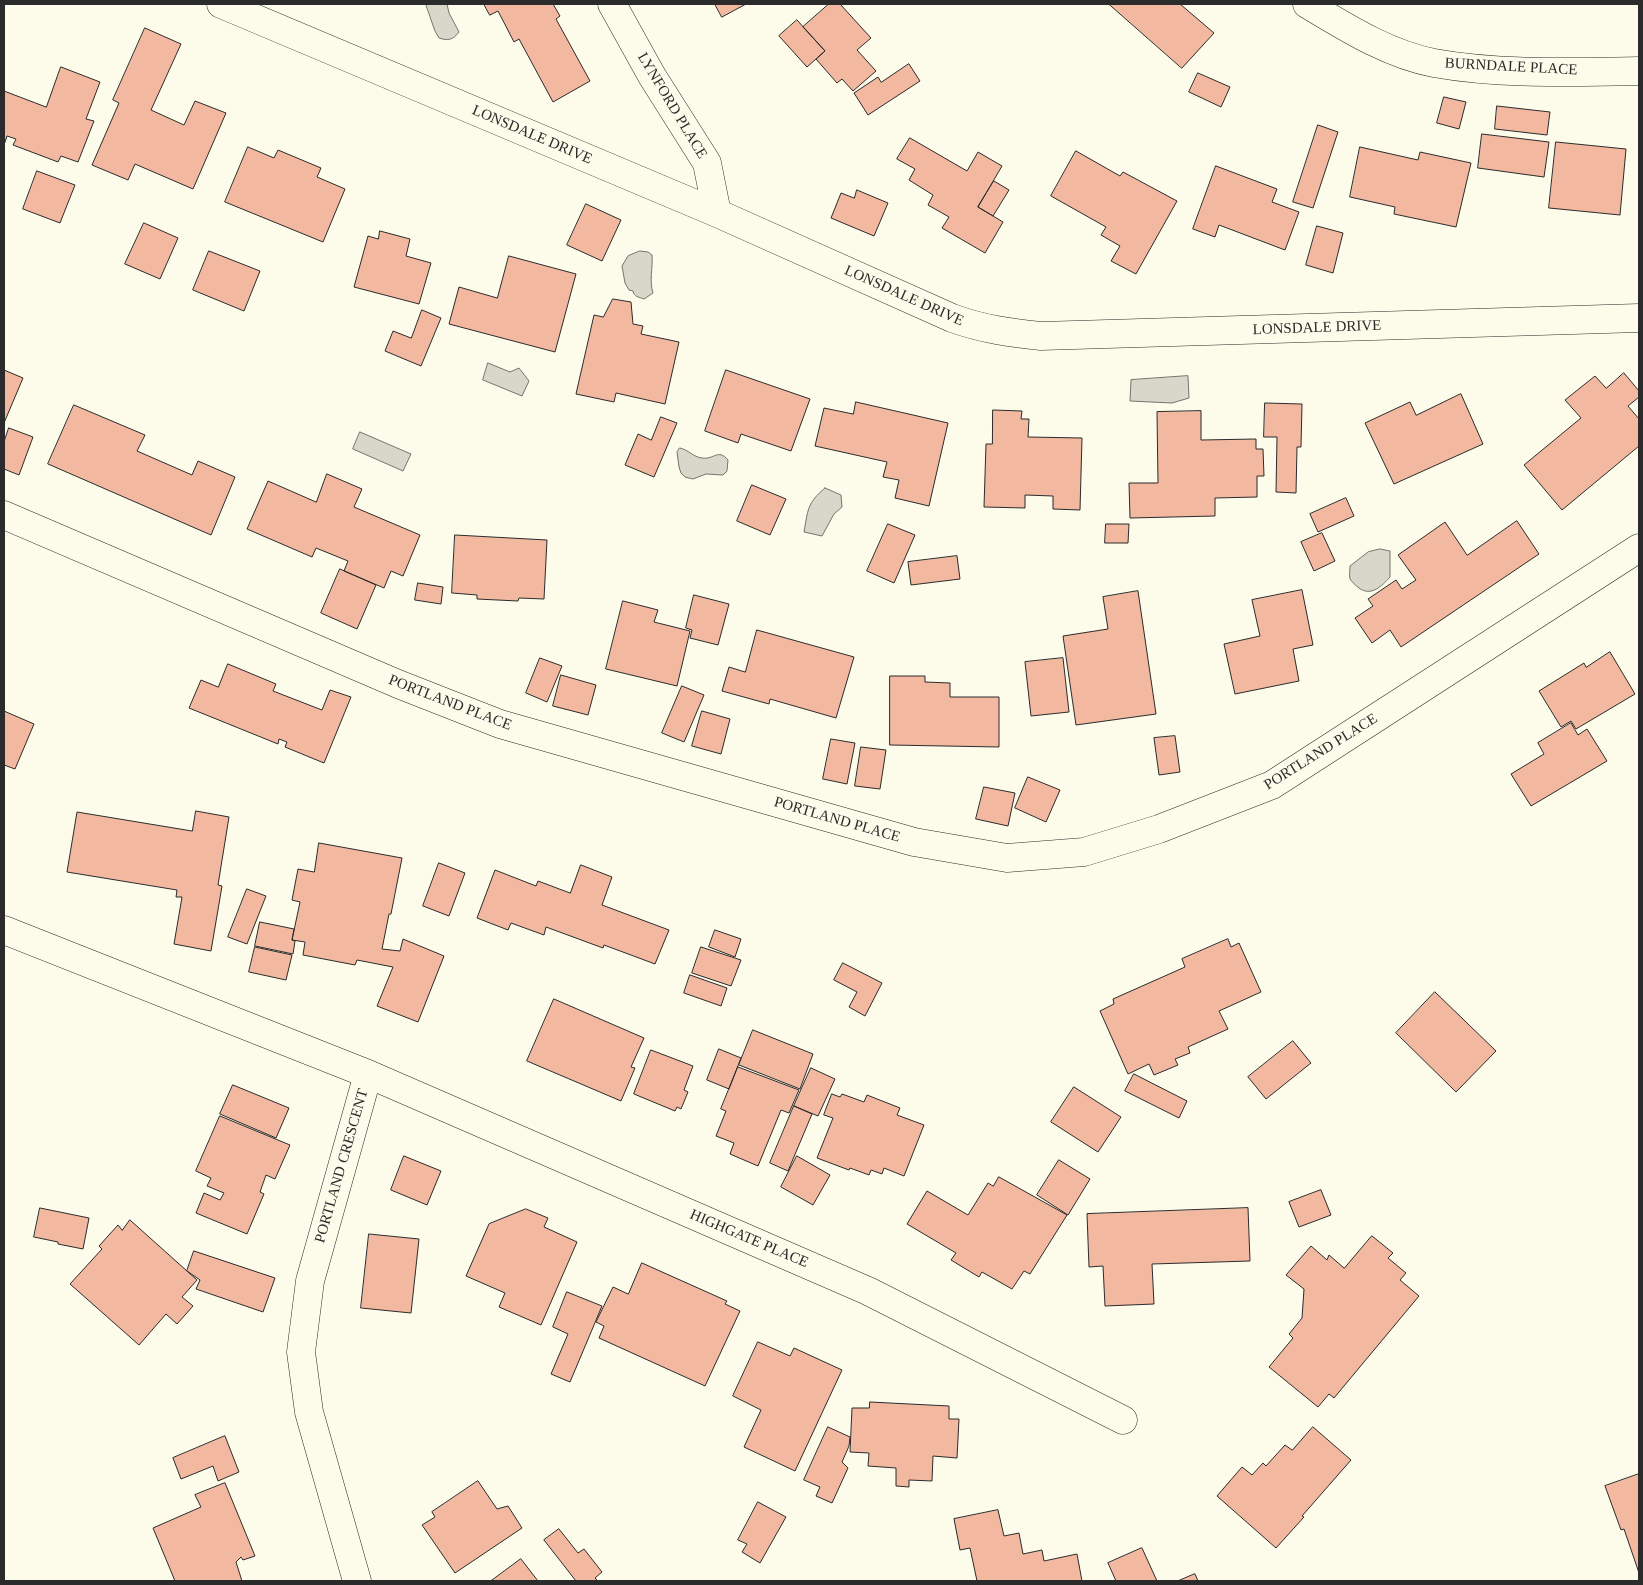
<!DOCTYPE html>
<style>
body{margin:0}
#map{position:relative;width:1643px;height:1585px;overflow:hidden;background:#fdfbea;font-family:Georgia,serif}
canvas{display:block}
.frame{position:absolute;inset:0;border:5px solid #2b2b2b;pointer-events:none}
</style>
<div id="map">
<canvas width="1643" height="1585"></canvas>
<div class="frame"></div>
</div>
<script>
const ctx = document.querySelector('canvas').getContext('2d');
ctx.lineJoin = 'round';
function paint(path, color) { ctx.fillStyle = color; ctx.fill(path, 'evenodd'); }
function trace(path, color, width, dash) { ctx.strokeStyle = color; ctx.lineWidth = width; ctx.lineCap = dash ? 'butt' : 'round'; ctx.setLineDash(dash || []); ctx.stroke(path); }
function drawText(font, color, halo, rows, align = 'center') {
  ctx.font = font + ' Georgia,serif'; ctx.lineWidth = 4; ctx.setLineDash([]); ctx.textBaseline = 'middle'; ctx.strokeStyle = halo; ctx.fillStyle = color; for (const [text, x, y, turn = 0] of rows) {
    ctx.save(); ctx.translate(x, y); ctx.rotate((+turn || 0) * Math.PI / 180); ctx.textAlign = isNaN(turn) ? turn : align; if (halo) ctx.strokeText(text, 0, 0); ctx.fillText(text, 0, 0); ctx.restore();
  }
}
const water = new Path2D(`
 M 426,4 L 447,4 L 449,13 L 459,32 C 453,40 448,41 439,38 L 435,31 Z
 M 640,251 L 648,252 L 652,255 C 653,268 649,281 653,293 L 644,299 C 639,297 634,297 633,291 L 629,290 L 625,283 L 622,266 L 628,256 Z
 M 488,363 L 510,372 L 519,368 L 529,381 L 522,396 L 483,380 Z
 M 1188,376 L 1189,398 L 1172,403 L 1130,401 L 1131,380 Z
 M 360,432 L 411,454 L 403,471 L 353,449 Z
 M 680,448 C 689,450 693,457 702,458 C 714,460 718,448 728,460 L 727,471 L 723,475 L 706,474 L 693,479 L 685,477 L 681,473 L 679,467 L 677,452 Z
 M 825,488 L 841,495 L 842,507 L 834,514 L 822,536 L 804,532 C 808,510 807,503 825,488 Z
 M 1380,549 L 1390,551 L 1390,577 C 1382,586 1371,597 1359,588 C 1356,586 1352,582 1350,579 C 1349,575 1350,570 1350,566 L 1368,552 Z`);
paint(water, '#d8d7c9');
trace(water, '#74746e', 1);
const building = new Path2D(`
 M 484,4 L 553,4 L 560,16 L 556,19 L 590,81 L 553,102 L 519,39 L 514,42 L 498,11 L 490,15 Z
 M 715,4 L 746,4 L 722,17 Z
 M 829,4 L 840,4 L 871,38 L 857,50 L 876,71 L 853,91 L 842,79 L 837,83 L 816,59 L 825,51 L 803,27 Z
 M 1109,4 L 1180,4 L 1214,33 L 1182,68 Z
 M 797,20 L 825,51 L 807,67 L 779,36 Z
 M 145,28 L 181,44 L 151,110 L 184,125 L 195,101 L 226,113 L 193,189 L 135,164 L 128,180 L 92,165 L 119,103 L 113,100 Z
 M 909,64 L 920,81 L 868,115 L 854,93 L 878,77 L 881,82 Z
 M 61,67 L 100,82 L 86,119 L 94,121 L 78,162 L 61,156 L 58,162 L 13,145 L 16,139 L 7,136 L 4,145 L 4,91 L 46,107 Z
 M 1198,73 L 1230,87 L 1221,107 L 1189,92 Z
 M 1444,97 L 1466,102 L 1459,129 L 1437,123 Z
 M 1497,106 L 1550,112 L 1547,135 L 1495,129 Z
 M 1318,125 L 1338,132 L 1313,208 L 1293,202 Z
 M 1482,134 L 1549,142 L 1544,177 L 1478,168 Z
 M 910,138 L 967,171 L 978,152 L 1002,166 L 978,207 L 1003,222 L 985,253 L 942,228 L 949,217 L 928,205 L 933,195 L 909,180 L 915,169 L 897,159 Z
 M 1556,142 L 1626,149 L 1620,215 L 1549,208 Z
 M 248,147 L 274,158 L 278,150 L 321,168 L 317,177 L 345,189 L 323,242 L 225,202 Z
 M 1360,147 L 1418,160 L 1420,152 L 1471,163 L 1456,227 L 1394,214 L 1395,207 L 1350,197 Z
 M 1076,151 L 1120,176 L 1123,172 L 1177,201 L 1136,274 L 1111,261 L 1120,246 L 1101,235 L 1106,227 L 1051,196 Z
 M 1216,166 L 1277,189 L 1272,202 L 1299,212 L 1285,250 L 1219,225 L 1215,237 L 1193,229 Z
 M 37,171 L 75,185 L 60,223 L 23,209 Z
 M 994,181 L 1009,190 L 993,216 L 978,207 Z
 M 857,190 L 888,203 L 874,236 L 831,218 L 841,193 L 854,198 Z
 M 586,204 L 621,220 L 602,261 L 567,245 Z
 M 144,223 L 178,238 L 160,279 L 125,264 Z
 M 1317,226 L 1343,233 L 1333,273 L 1306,265 Z
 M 380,231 L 410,239 L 406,256 L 431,263 L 419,304 L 354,287 L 368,236 L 378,239 Z
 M 209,251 L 260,271 L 244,311 L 193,290 Z
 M 509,256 L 576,274 L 555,352 L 449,324 L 459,287 L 497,298 Z
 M 613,299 L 631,302 L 633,324 L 643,326 L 641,334 L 679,342 L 665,404 L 616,393 L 614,402 L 576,394 L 594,315 L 603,317 Z
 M 422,310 L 441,318 L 421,366 L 385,351 L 393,331 L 411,338 Z
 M 4,370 L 23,378 L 4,423 Z
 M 726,370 L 810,399 L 791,451 L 741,434 L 738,443 L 705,431 Z
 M 1624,373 L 1639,391 L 1639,397 L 1628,406 L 1639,419 L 1639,446 L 1562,510 L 1524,465 L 1581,418 L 1565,400 L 1595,376 L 1606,388 Z
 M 1461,394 L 1483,444 L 1394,484 L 1365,423 L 1410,402 L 1416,415 Z
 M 856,402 L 948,423 L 929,506 L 895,498 L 899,480 L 883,477 L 887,462 L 815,446 L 824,408 L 853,414 Z
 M 1265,403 L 1302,404 L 1301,447 L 1297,447 L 1296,493 L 1276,492 L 1277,437 L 1264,437 Z
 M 74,405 L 145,435 L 137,451 L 192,475 L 198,461 L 235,477 L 211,535 L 48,464 Z
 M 993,410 L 1022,411 L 1021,419 L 1029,419 L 1028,437 L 1082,438 L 1080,510 L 1053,509 L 1053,496 L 1025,495 L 1025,508 L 984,507 L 986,444 L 992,444 Z
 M 1201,411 L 1201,440 L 1256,439 L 1256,449 L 1263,449 L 1264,476 L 1257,476 L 1257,497 L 1215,498 L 1215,516 L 1130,518 L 1129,483 L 1158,483 L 1157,412 Z
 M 661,417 L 677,423 L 654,477 L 625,465 L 638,434 L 651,440 Z
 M 9,428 L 33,437 L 19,475 L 4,469 L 4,442 Z
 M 327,474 L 362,489 L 354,507 L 420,535 L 403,576 L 391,571 L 384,588 L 344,571 L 348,561 L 316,548 L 312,557 L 247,529 L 268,481 L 316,502 Z
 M 752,485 L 786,499 L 770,535 L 737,521 Z
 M 1346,498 L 1354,516 L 1318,532 L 1310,514 Z
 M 1517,521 L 1539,554 L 1401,647 L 1390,630 L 1372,643 L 1355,618 L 1373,606 L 1368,599 L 1396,580 L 1402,589 L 1416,580 L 1398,555 L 1445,522 L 1467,555 Z
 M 888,524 L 915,535 L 894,583 L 867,571 Z
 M 1106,524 L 1129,524 L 1128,543 L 1105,543 Z
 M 1322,533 L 1335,561 L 1314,571 L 1301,542 Z
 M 455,535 L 547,540 L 544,599 L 519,598 L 518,601 L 477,599 L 477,595 L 452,593 Z
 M 957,556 L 960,579 L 911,585 L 908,562 Z
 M 340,569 L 376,585 L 357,629 L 321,613 Z
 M 418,583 L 443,587 L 441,604 L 415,600 Z
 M 1302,590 L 1313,645 L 1293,649 L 1299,681 L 1235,694 L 1224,644 L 1260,636 L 1252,600 Z
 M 1138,591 L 1156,714 L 1076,725 L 1063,636 L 1108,629 L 1103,597 Z
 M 694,595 L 729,604 L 718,645 L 690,638 L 692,630 L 686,628 Z
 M 623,601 L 658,610 L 654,622 L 690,631 L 677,686 L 606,669 Z
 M 757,630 L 854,657 L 836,718 L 770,699 L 769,704 L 722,691 L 729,667 L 745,672 Z
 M 1610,652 L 1635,694 L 1576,729 L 1571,721 L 1561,727 L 1539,691 L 1584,663 L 1586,667 Z
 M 540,658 L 562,666 L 547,702 L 526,693 Z
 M 1063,658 L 1069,712 L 1031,716 L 1025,662 Z
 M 228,664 L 276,684 L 273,691 L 322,710 L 330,690 L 351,697 L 324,763 L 285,747 L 287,742 L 279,739 L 278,744 L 189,708 L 201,680 L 218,687 Z
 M 561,675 L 596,685 L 588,715 L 553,706 Z
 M 890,676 L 925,676 L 925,682 L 950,683 L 950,697 L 999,697 L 999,747 L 890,745 Z
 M 682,686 L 704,695 L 684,742 L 662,733 Z
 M 4,711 L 34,724 L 15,769 L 4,765 Z
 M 702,711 L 730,719 L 721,754 L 692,746 Z
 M 1571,723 L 1578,735 L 1587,729 L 1607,761 L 1531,806 L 1511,774 L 1544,754 L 1538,743 Z
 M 1175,736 L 1180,772 L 1159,775 L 1154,738 Z
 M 831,739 L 855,743 L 847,784 L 823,779 Z
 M 861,747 L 886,750 L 880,789 L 855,786 Z
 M 1028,777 L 1060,790 L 1046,822 L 1015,808 Z
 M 984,787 L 1015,793 L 1008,826 L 976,819 Z
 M 196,811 L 229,817 L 218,885 L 222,886 L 211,951 L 174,944 L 182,897 L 176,897 L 177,890 L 67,872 L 77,812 L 192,831 Z
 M 319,843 L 402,858 L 391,914 L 389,914 L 382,949 L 400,951 L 403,939 L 444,956 L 418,1022 L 377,1006 L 393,967 L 357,960 L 355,965 L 303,955 L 305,942 L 292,940 L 300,902 L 292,900 L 298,869 L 314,872 Z
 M 439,863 L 465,873 L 449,916 L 423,906 Z
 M 581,865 L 612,877 L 602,905 L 669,930 L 655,964 L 604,945 L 603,948 L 546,927 L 544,935 L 511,923 L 508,930 L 477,918 L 495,870 L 536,886 L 538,881 L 570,893 Z
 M 247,889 L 266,896 L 247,944 L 228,937 Z
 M 260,922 L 294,929 L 292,940 L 295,941 L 293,954 L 255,946 Z
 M 715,930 L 741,939 L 735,957 L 709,947 Z
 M 1228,939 L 1231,947 L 1239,943 L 1261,992 L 1219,1011 L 1228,1029 L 1188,1047 L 1190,1053 L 1175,1059 L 1178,1065 L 1154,1075 L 1149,1064 L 1128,1074 L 1100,1011 L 1114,1004 L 1113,999 L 1185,967 L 1182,959 Z
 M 255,947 L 292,955 L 286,980 L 249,972 Z
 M 701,947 L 741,960 L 731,986 L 692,973 Z
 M 843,963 L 882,983 L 865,1016 L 849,1007 L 857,992 L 834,980 Z
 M 690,975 L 727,988 L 721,1006 L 684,993 Z
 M 1435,992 L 1496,1051 L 1456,1092 L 1396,1033 Z
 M 554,999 L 644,1038 L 631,1067 L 635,1068 L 621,1101 L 527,1061 Z
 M 753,1030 L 813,1054 L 800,1089 L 739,1065 Z
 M 1293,1041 L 1311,1063 L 1266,1099 L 1248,1077 Z
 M 719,1049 L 741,1058 L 729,1089 L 707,1080 Z
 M 651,1050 L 693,1066 L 684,1090 L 688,1092 L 681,1109 L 677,1107 L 675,1111 L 634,1094 Z
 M 738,1067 L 799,1090 L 789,1113 L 781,1110 L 758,1166 L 730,1154 L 734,1143 L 716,1136 L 726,1111 L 721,1109 Z
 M 811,1068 L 835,1079 L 818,1116 L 794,1106 Z
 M 1134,1074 L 1187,1101 L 1179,1118 L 1125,1091 Z
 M 233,1085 L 289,1108 L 276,1138 L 220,1114 Z
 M 1074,1087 L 1121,1117 L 1098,1152 L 1051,1122 Z
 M 832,1094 L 840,1097 L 842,1094 L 864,1102 L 867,1095 L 900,1108 L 897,1115 L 924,1125 L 904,1176 L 884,1168 L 882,1174 L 871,1170 L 869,1175 L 850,1168 L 849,1170 L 817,1158 L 833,1118 L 824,1115 Z
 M 794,1106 L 812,1114 L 788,1171 L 770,1163 Z
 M 220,1116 L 290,1145 L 275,1179 L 266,1175 L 260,1192 L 264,1194 L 247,1234 L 196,1213 L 204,1193 L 220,1200 L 224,1193 L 207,1186 L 211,1178 L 196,1171 Z
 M 404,1156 L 441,1171 L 427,1205 L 391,1190 Z
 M 797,1156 L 830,1175 L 813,1205 L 781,1187 Z
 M 1059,1160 L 1090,1179 L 1068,1215 L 1037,1195 Z
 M 999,1177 L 1067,1215 L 1030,1274 L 1024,1271 L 1012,1289 L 982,1272 L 979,1277 L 951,1260 L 956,1253 L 907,1224 L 927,1191 L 968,1215 L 988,1183 L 993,1186 Z
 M 1321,1190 L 1331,1215 L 1299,1227 L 1289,1202 Z
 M 40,1208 L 89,1218 L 83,1249 L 58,1244 L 58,1242 L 34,1237 Z
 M 1248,1208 L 1250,1261 L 1152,1264 L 1154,1304 L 1105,1306 L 1103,1266 L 1089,1267 L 1087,1214 Z
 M 526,1209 L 548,1218 L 544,1227 L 577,1242 L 541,1325 L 499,1307 L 505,1293 L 466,1276 L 489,1224 Z
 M 130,1220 L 197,1280 L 182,1297 L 193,1306 L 177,1324 L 166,1314 L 139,1345 L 70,1284 L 102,1249 L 99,1246 L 118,1225 L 122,1230 Z
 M 369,1234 L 419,1239 L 411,1313 L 361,1308 Z
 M 1372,1236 L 1393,1253 L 1388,1258 L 1406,1273 L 1400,1280 L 1419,1296 L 1334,1398 L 1329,1394 L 1318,1407 L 1269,1367 L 1293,1338 L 1289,1334 L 1302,1318 L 1304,1289 L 1286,1275 L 1311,1246 L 1327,1260 L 1329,1255 L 1344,1268 Z
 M 194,1251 L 275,1278 L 263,1312 L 196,1289 L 200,1280 L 187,1271 Z
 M 642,1263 L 727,1301 L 725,1304 L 740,1311 L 705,1386 L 599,1338 L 604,1326 L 596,1322 L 613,1287 L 628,1294 Z
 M 567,1292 L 602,1306 L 570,1382 L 551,1374 L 568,1334 L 553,1327 Z
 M 758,1342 L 790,1356 L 794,1348 L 842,1370 L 795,1471 L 744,1447 L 761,1410 L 733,1396 Z
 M 870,1402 L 949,1406 L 949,1419 L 959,1419 L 957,1458 L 933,1456 L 932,1481 L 909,1480 L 909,1487 L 896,1486 L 896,1468 L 868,1466 L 869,1453 L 850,1452 L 852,1408 L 869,1408 Z
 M 828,1427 L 850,1437 L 849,1446 L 842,1462 L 848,1468 L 832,1503 L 816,1496 L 820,1487 L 804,1480 Z
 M 1313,1427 L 1351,1460 L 1302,1516 L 1304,1517 L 1276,1548 L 1217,1496 L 1242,1467 L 1252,1475 L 1263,1463 L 1266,1466 L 1285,1445 L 1292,1450 Z
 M 225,1436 L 239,1472 L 218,1481 L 213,1466 L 181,1479 L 173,1458 Z
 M 1639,1474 L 1639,1573 L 1624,1529 L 1621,1530 L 1605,1486 Z
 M 478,1481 L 497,1509 L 508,1506 L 522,1528 L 455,1573 L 422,1525 L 435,1517 L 432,1512 Z
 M 225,1483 L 255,1556 L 243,1560 L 241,1557 L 236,1562 L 242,1581 L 175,1581 L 153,1528 L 201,1507 L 195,1495 Z
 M 758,1502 L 786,1517 L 760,1563 L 742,1552 L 747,1544 L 738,1540 Z
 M 998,1510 L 1004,1536 L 1019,1533 L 1023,1554 L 1042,1550 L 1044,1561 L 1077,1554 L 1082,1581 L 977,1581 L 970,1548 L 960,1550 L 954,1519 Z
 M 559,1529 L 578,1553 L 584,1549 L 602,1572 L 595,1578 L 598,1581 L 576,1581 L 544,1540 Z
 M 1142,1548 L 1157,1581 L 1116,1581 L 1108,1563 Z
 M 521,1559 L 538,1581 L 491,1581 Z
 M 1195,1574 L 1198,1581 L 1178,1581 Z`);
paint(building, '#f2b8a0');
trace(building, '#2b2b2b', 1);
const minor = new Path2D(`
 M 221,4 L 717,213 L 952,318 C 982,329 1011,333 1041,336 L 1639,318
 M 612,4 L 652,76 L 707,163 L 717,213
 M 1307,4 C 1347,28 1388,54 1434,63 C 1501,75 1571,72 1639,71
 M 4,515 L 398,684 L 500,724 L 914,842 L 1007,858 L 1084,852 L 1159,829 L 1272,785 L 1639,548
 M 4,930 L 368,1074 L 868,1291 L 1123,1420
 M 357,1581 L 309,1412 L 301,1352 L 310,1281 L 368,1074`);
trace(minor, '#2b2b2b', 29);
trace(minor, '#fdfbea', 28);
drawText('15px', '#2b2b2b', '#fdfbea', [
 ["BURNDALE PLACE",1511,67,3],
 ["LYNFORD PLACE",672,106,59],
 ["LONSDALE DRIVE",532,135,23],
 ["LONSDALE DRIVE",904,296,24],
 ["LONSDALE DRIVE",1317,328,-2],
 ["PORTLAND PLACE",450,703,21],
 ["PORTLAND PLACE",1321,752,-32],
 ["PORTLAND PLACE",837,820,16],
 ["PORTLAND CRESCENT",342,1166,-74],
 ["HIGHGATE PLACE",749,1239,23]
]);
</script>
